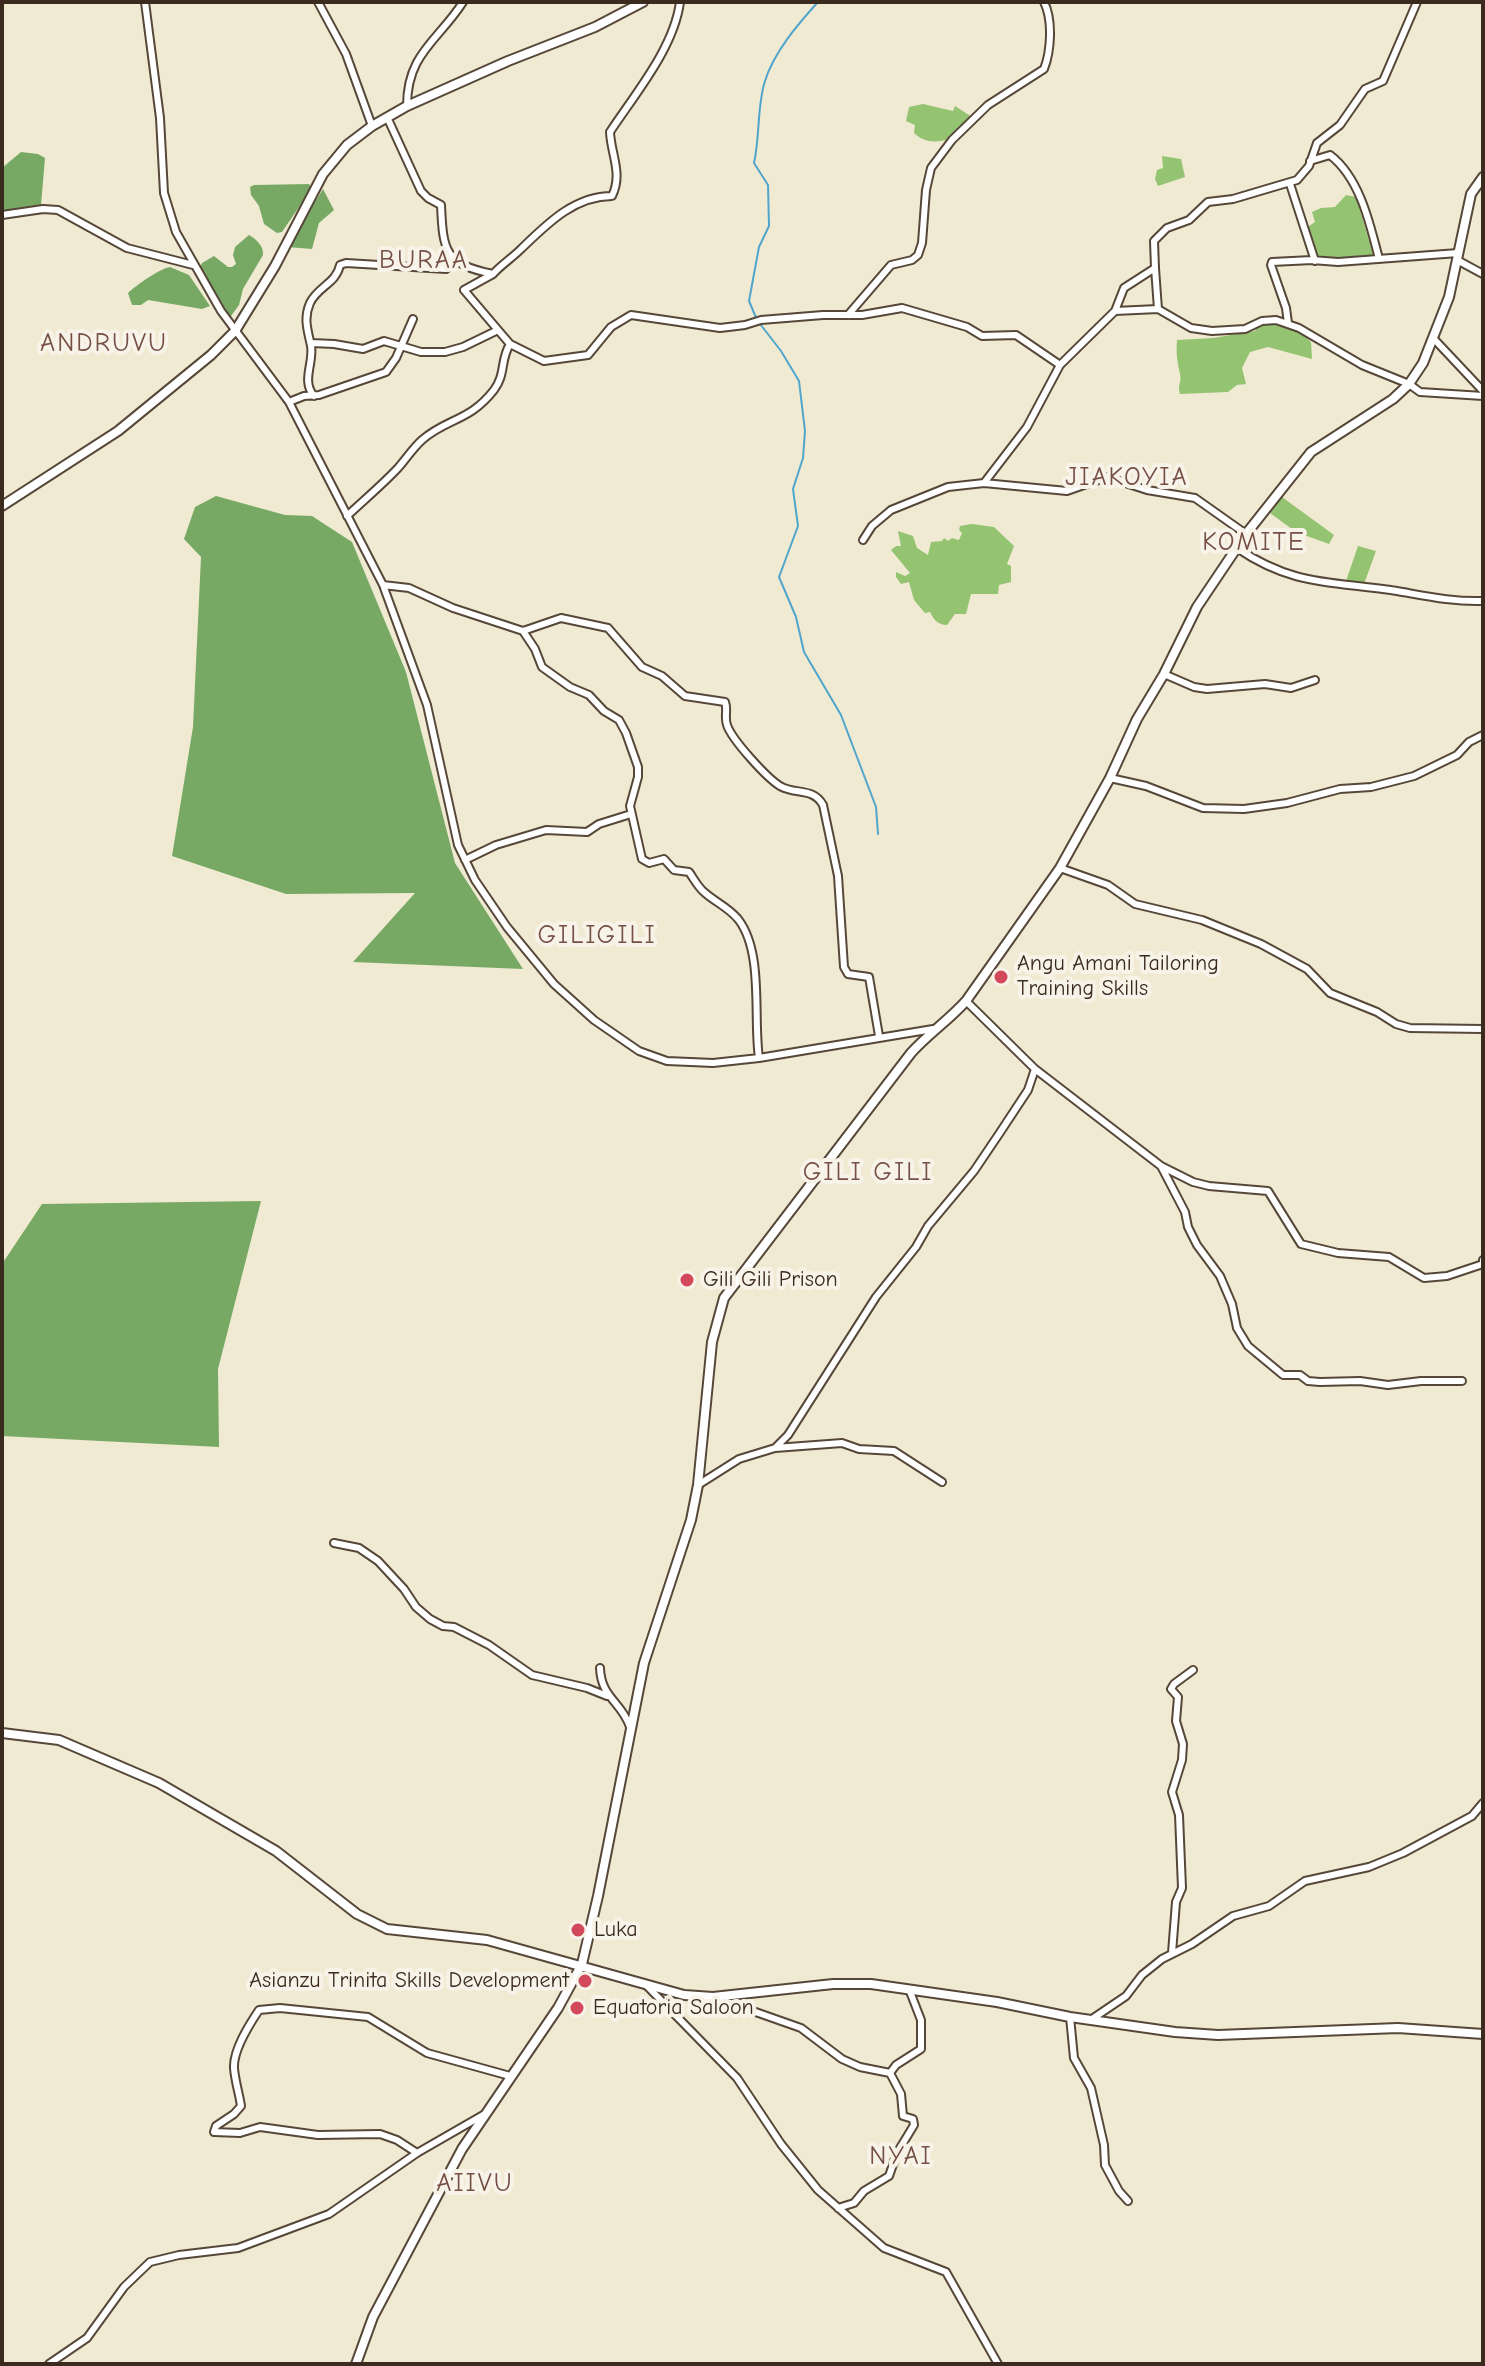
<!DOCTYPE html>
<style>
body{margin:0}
#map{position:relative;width:1485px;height:2366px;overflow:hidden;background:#f0ead3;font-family:"Comic Neue",sans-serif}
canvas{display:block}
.frame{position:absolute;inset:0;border:4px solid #3b2a1e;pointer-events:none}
</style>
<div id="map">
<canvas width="1485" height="2366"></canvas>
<div class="frame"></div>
</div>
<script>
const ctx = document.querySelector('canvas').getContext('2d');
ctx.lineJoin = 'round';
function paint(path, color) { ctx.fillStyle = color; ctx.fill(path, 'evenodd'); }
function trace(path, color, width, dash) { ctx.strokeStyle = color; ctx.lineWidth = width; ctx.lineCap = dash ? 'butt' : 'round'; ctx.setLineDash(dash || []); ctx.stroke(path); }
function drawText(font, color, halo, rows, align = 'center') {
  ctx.font = font + ' "Comic Neue",sans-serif'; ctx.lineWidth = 8; ctx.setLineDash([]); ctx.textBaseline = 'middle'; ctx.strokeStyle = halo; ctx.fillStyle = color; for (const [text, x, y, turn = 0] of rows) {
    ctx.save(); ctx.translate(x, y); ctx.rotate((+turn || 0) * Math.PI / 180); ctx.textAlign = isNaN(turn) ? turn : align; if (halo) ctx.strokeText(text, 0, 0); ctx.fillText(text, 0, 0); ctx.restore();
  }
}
paint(new Path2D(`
 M 923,104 L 953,111 L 955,106 L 972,117 L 961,125 L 963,134 C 946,141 929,147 914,133 L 915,125 L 906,121 L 909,107 Z
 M 1162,156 L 1181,159 L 1185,177 L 1158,186 L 1155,179 L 1157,170 L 1163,168 Z
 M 1346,195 L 1356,197 L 1374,257 L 1340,258 L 1315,255 L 1305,229 L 1315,222 L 1312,212 L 1321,208 L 1335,207 Z
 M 1272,321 L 1299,331 L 1311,342 L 1312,359 L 1268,347 L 1250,352 L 1242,368 L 1246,384 L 1237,385 L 1228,392 L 1180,394 C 1177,385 1182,383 1180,374 C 1177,360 1176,355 1177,340 L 1213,338 L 1255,331 L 1259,323 Z
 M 1282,497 L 1334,535 L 1329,544 L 1296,532 L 1270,513 Z
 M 972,524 L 994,527 L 1014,546 L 1007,564 L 1011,566 L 1011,582 L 999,585 L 998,594 L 971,594 L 966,614 L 955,614 L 947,625 C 938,625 934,620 930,612 L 925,613 L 914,600 L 909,582 L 901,584 L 896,577 L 896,572 L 905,576 L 910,573 L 891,550 L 896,546 L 901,546 L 898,531 L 913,536 L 917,548 L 928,555 L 931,542 L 942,541 L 944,538 L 948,541 L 952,538 L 959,540 L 962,533 L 959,530 L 960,526 Z
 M 1358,546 L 1376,551 L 1364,584 L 1346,581 Z`), '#94c372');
paint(new Path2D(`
 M 21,152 L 38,154 L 45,158 L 41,205 L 2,211 L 2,168 Z
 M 309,184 L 312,188 L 282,232 L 277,233 L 264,224 L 259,206 L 251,195 L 250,187 L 254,185 Z
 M 323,189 L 334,210 L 319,223 L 312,249 L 287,247 Z
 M 249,235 C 256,239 264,246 263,255 L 243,289 L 239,305 L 231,316 L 227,316 L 200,267 L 202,263 L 214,256 L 228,267 L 232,267 L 236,264 L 233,255 L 235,247 Z
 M 170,267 L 189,275 L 210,306 L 202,309 L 148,300 L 141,305 L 132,305 L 128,293 C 135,286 161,268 170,267 Z
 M 216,496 L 285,515 L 312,516 L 352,542 L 406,672 L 455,863 L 523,969 L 353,962 L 415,893 L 286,894 L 172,856 L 193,727 L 201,557 L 184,539 L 195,507 Z
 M 261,1201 L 218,1369 L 219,1447 L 2,1436 L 2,1264 L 42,1204 Z`), '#77a964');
trace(new Path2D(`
 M 818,2 C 798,24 774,52 765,81 C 757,105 760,137 754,163 L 768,185 L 769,226 L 759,247 L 749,301 L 757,320 L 781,351 L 799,381 L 805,431 L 803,458 L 793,489 L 798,526 L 779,577 L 796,617 L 804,652 L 841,715 L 876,807 L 878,834`), '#50a5cc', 2);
const minor = new Path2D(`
 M 145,2 L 160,118 L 164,193 L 176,232 L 221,311 L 289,402 L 383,585 L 427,705 L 458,845 L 475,880 L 507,927 L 554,984 L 594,1020 L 639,1051 L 667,1061 L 713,1063 L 759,1058 L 933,1029
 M 318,2 L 346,54 L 372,126
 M 407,106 C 407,53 439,40 463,2
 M 387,117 L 421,191 L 428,198 L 441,205 C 443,252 445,264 493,274 C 501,265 512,258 521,249 C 547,224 574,196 612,196 C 623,173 611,155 610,132 C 635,94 674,48 680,2
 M 1310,161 L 1330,155 C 1360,178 1370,224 1379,259
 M 1290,184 L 1315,261
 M 2,215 L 43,209 L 58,210 L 127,248 L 193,265
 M 1457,260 L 1483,274
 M 1155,268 L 1158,309
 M 493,274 L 464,290 L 498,330
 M 1115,311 L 1124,288 L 1155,268 L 1154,241 L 1167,228 L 1189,220 L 1208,202 L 1233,199 L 1297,180 L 1309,166 L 1317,143 L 1340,125 L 1365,89 L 1383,81 L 1417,2
 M 848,315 L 891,265 L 912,260 L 918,255 L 922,243 L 926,190 L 931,168 L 952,140 L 988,105 L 1044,69 C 1051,51 1053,20 1044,2
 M 1288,323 L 1286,308 L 1271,265 L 1272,262 L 1312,260 L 1338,262 L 1458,253
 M 1434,339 L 1483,391
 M 311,343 L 334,344 L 363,349 L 384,341 L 421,352 L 445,352 L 463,347 L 498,330 L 510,344
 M 314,396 C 301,381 314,363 311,346 C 308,331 303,319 310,303 C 318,286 336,284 340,265 L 346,263 L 446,269 L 455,261
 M 289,402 L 304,396 L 319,395 L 386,372 L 396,358 L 413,319
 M 984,483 L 1027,427 L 1060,365 L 1115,311 L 1158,309 L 1191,328 L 1212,331 L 1245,329 L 1262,321 L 1276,320 L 1299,328 L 1362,365 L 1409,384 L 1420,392 L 1483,396
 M 347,516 C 364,500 382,485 398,468 C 406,459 413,448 422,440 C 447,418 469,422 494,390 C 506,374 500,360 510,344 L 544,361 L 588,355 L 611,327 L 631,315 L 720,328 L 745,325 L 761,320 L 823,315 L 862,315 L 902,308 L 967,327 L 982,336 L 1016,335 L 1060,365
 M 863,540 L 872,526 L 891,510 L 948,487 L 984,483 L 1067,491 L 1107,477 L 1147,490 L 1195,498 L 1246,534
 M 1237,548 C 1294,587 1334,581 1397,591 C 1426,596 1453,602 1483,601
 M 383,585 L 409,588 L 453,608 L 523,631 L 561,618 L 608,628 L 642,667 L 662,676 L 685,696 L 725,702 C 728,709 724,717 727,725 C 732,740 767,778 780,786 C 795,795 813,787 823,805 L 838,876 L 844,967 L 848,974 L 869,977 L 879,1036
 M 523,631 L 535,649 L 542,667 L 570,687 L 589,695 L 604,711 L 619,720 L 626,733 L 638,767 L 638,777 L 630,806 L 642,859 L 649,863 L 664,859 L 674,870 L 689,872 C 694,879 698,887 704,892 C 715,902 728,907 738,919 C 764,952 753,1018 759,1058
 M 1164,674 L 1194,687 L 1207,689 L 1265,684 L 1291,688 L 1315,680
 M 1110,778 L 1146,786 L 1203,808 L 1244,809 L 1287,803 L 1340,789 L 1371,787 L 1414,776 L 1457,755 L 1469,742 L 1483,735
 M 465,860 L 496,845 L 546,830 L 587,832 L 599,824 L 631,814
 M 1060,868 L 1108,885 L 1135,904 L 1202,920 L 1261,944 L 1307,969 L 1330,993 L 1377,1012 L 1396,1024 L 1410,1028 L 1483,1029
 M 1035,1069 L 1161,1166 L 1193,1182 L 1209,1186 L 1268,1191 L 1301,1244 L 1338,1253 L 1389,1257 L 1424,1278 L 1447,1276 L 1483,1264 L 1483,1260
 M 1161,1166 L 1185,1212 L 1188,1227 L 1197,1245 L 1220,1276 L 1232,1304 L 1237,1328 L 1248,1346 L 1283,1375 L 1300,1375 L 1308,1381 L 1320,1382 L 1360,1381 L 1388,1385 L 1421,1381 L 1462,1381
 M 775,1448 L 842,1443 L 859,1449 L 894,1451 L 942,1482
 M 698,1485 L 739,1459 L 775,1448 L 788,1435 L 876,1297 L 916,1247 L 928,1226 L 974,1171 L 999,1134 L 1028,1090 L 1035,1069 L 966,1001
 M 334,1543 L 359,1548 L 378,1561 L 404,1589 L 416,1607 L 430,1619 L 443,1626 L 454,1627 L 489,1645 L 532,1675 L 587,1688 L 607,1696
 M 600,1668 C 601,1698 622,1702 630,1727
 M 1172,1953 L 1176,1902 L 1182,1888 L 1179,1815 L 1172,1792 L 1182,1760 L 1183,1744 L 1176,1721 L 1178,1697 L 1171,1689 L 1174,1684 L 1193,1670
 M 648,1987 L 737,2078 L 781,2144 L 818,2190 L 884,2248 L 946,2272 L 998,2364
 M 713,1997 L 801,2028 L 842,2059 L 860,2067 L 890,2073 L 901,2094 L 903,2116 L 913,2119 L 914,2125 L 897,2153 L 889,2176 L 864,2191 L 854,2203 L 838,2208
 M 1070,2017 L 1074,2058 L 1091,2088 L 1104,2145 L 1105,2165 L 1119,2191 L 1128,2201
 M 1092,2019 L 1126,1996 L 1142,1975 L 1162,1959 L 1192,1944 L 1233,1916 L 1269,1906 L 1305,1881 L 1369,1867 L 1403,1853 L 1472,1816 L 1483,1803
 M 890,2073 L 896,2065 L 921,2049 L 921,2020 L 909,1989
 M 417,2153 L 397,2140 L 380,2134 L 318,2135 L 260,2127 L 240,2133 L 214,2132 L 216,2126 L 234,2114 L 241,2106 C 239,2093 235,2081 234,2068 C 233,2050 249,2025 259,2010 L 280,2008 L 368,2017 L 427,2053 L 510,2076
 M 49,2364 L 87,2338 L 124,2287 L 150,2262 L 179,2255 L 238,2248 L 329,2214 L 417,2153 L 483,2115`);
const tertiary = new Path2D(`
 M 2,506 L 118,431 L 211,355 L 235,331 L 275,266 L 323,174 L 347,145 L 372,126 L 407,106 L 508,61 L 595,27 L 643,2
 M 2,1733 L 59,1740 L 159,1783 L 276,1851 L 357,1914 L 387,1929 L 487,1940 L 684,1995 L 713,1997 L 833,1984 L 871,1984 L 997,2002 L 1070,2017 L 1175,2032 L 1218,2035 L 1398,2028 L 1483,2034
 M 356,2364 L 373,2317 L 462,2149 L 558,2008 L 582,1964 L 598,1896 L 644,1663 L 691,1520 L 698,1485 L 712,1342 L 724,1298 L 911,1053 C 928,1034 949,1020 966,1001 L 1060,868 L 1110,778 L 1137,719 L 1164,674 L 1197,607 L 1246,534 L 1311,452 L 1393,399 L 1409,384 L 1423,363 L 1449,297 L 1471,194 L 1483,177`);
trace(minor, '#564739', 10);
trace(tertiary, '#564739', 12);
trace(minor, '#fff', 6);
trace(tertiary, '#fff', 8);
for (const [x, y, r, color] of [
 [1001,977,8,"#d1495b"],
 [687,1280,8,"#d1495b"],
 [578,1930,8,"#d1495b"],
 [585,1981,8,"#d1495b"],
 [577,2008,8,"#d1495b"]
]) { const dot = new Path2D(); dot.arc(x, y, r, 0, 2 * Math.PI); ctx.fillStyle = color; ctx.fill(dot); trace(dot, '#f7f3e8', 3); }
drawText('22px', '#3b2a1e', '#f7f3e8', [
 ["Angu Amani Tailoring",1017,964],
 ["Training Skills",1017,989],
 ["Gili Gili Prison",703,1280],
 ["Luka",594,1930],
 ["Asianzu Trinita Skills Development",569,1981,"right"],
 ["Equatoria Saloon",593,2008]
], 'left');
ctx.letterSpacing = '2px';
drawText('26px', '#764f45', '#f7f3e8', [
 ["BURAA",424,261],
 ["ANDRUVU",104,344],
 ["JIAKOYIA",1127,478],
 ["KOMITE",1254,543],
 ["GILIGILI",597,936],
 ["GILI GILI",868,1173],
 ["NYAI",901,2157],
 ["AIIVU",475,2184]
]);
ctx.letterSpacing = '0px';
</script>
